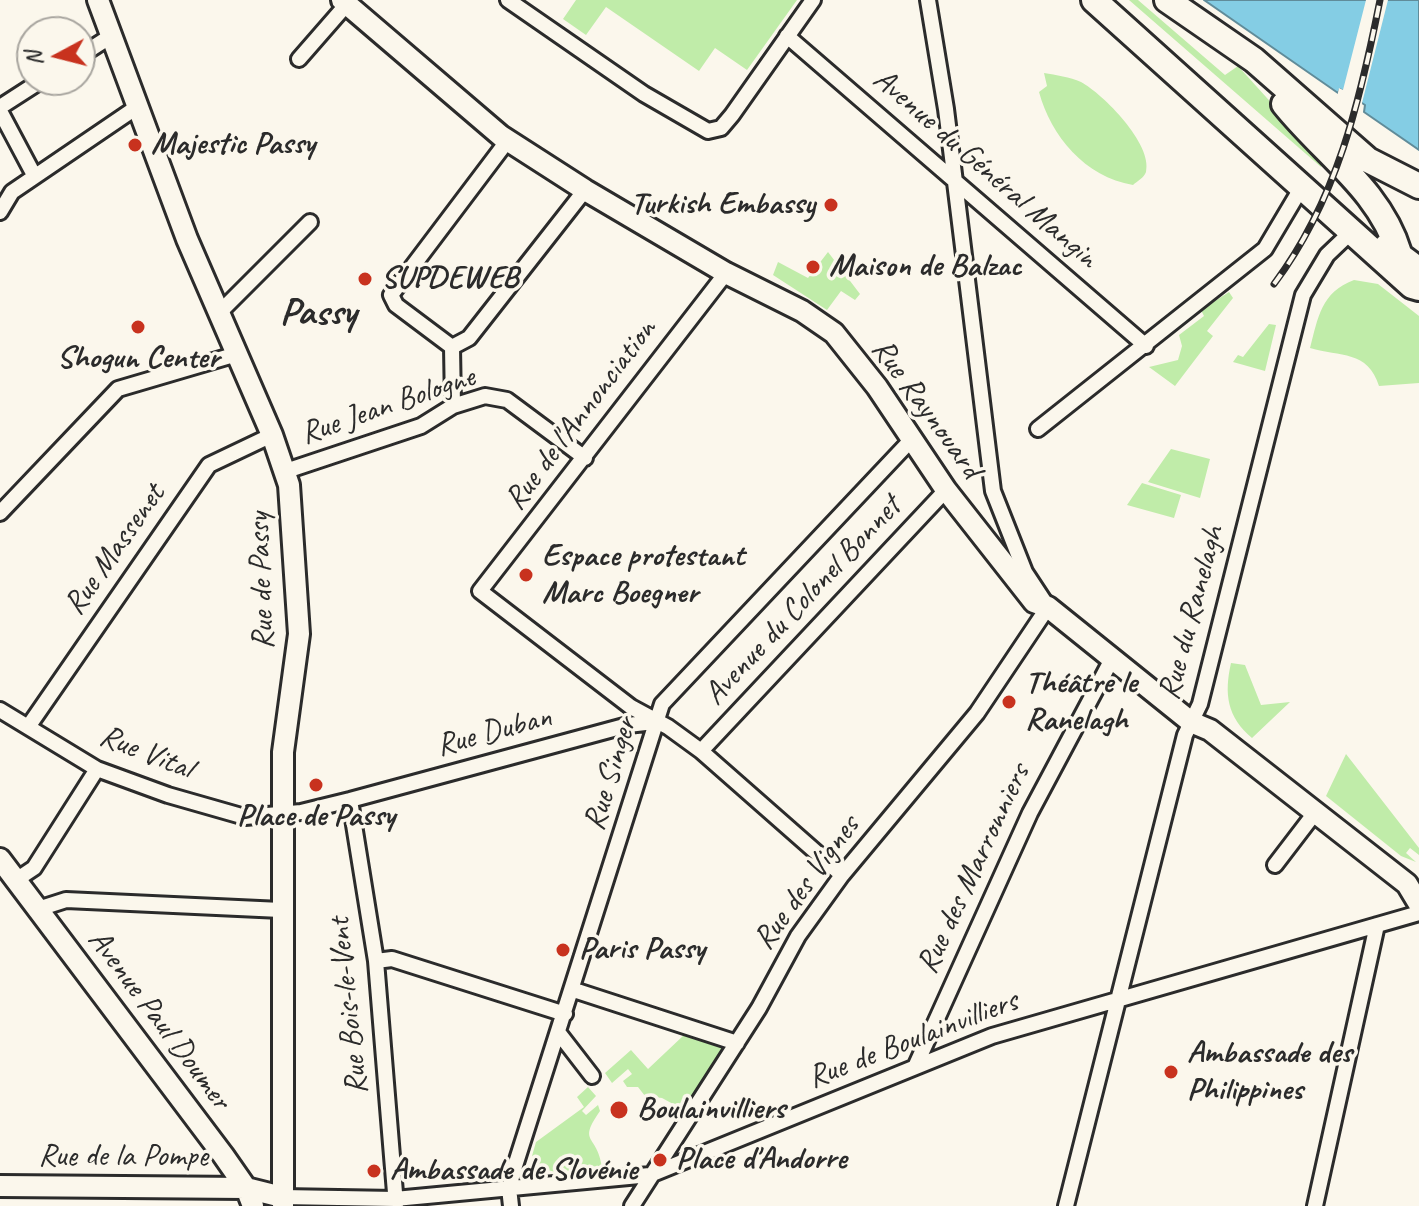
<!DOCTYPE html>
<meta charset="utf-8">
<style>
body{margin:0}
#map{position:relative;width:1419px;height:1206px;overflow:hidden;background:#fbf7ec;font-family:Caveat,sans-serif}
canvas{display:block}
.north{position:absolute;left:16px;top:16px;width:80px;height:80px;box-sizing:border-box;background:#fbf7ec;border:2px solid #a8a59f;border-radius:50%;rotate:263deg;font-size:22px;font-weight:700;line-height:32px;text-align:center;color:#2b2b2b}
.north::after{content:'';display:block;margin:auto;width:28px;height:36px;background:#c8321e;clip-path:polygon(50% 0,100% 100%,50% 72%,0 100%)}
</style>
<div id="map">
<canvas width="1419" height="1206"></canvas>
<div class="north">N</div>
</div>
<script>
const ctx = document.querySelector('canvas').getContext('2d');
ctx.lineJoin = 'round';
function paint(path, color) { ctx.fillStyle = color; ctx.fill(path, 'evenodd'); }
function trace(path, color, width, dash) { ctx.strokeStyle = color; ctx.lineWidth = width; ctx.lineCap = dash ? 'butt' : 'round'; ctx.setLineDash(dash || []); ctx.stroke(path); }
function drawText(font, color, halo, rows, align = 'center') {
  ctx.font = font + ' Caveat,sans-serif'; ctx.lineWidth = 7; ctx.setLineDash([]); ctx.textBaseline = 'middle'; ctx.strokeStyle = halo; ctx.fillStyle = color; for (const [text, x, y, turn = 0] of rows) {
    ctx.save(); ctx.translate(x, y); ctx.rotate((+turn || 0) * Math.PI / 180); ctx.textAlign = isNaN(turn) ? turn : align; if (halo) ctx.strokeText(text, 0, 0); ctx.fillText(text, 0, 0); ctx.restore();
  }
}
paint(new Path2D(`
 M 576,0 L 797,0 L 747,70 L 715,48 L 699,71 L 606,7 L 586,35 L 563,19 Z
 M 1129,0 L 1138,0 L 1225,75 L 1238,66 L 1323,160 L 1321,167 Z
 M 1044,73 C 1056,75 1070,77 1081,82 C 1103,94 1153,144 1146,172 C 1144,178 1137,181 1133,185 C 1085,177 1051,136 1039,92 L 1047,86 Z
 M 828,252 L 860,294 L 855,300 L 841,291 L 827,310 L 773,275 L 778,262 L 808,278 Z
 M 1354,280 L 1378,284 L 1419,316 L 1419,383 L 1379,386 C 1368,350 1340,357 1310,348 C 1318,318 1321,292 1354,280 Z
 M 1229,292 L 1233,298 L 1207,331 L 1213,336 L 1175,386 L 1149,367 L 1178,360 L 1182,346 L 1179,335 L 1204,316 L 1201,310 Z
 M 1269,324 L 1276,325 L 1265,371 L 1233,362 L 1238,355 L 1243,357 Z
 M 1171,449 L 1210,459 L 1200,498 L 1148,482 Z
 M 1142,483 L 1181,495 L 1174,518 L 1127,505 Z
 M 1231,663 L 1245,665 L 1261,705 L 1290,702 L 1252,738 C 1227,717 1224,694 1231,663 Z
 M 1346,754 L 1419,848 L 1419,855 L 1410,848 L 1406,853 L 1416,862 L 1401,856 L 1326,796 Z
 M 684,1035 L 724,1048 L 686,1111 L 662,1098 L 645,1096 L 638,1087 L 627,1087 L 623,1081 L 632,1074 L 628,1069 L 612,1083 L 605,1073 L 631,1050 L 648,1069 Z
 M 588,1087 L 596,1096 L 582,1111 L 586,1115 L 598,1105 L 600,1111 C 577,1144 597,1133 602,1167 C 577,1170 547,1182 532,1156 L 536,1142 L 584,1107 L 577,1097 Z`), '#c0eca9');
const water = new Path2D(`
 M 1204,0 L 1419,0 L 1419,150 L 1364,112 L 1365,105 L 1340,89 L 1338,93 Z`);
paint(water, '#84cde4');
trace(water, '#608c9a', 2);
paint(new Path2D(`
 M 1366,0 L 1388,0 L 1362,103 L 1363,117 L 1360,107 L 1342,95 L 1337,97 L 1339,88 L 1343,90 Z`), '#fbf7ec');
const street = new Path2D(`
 M 508,0 L 644,94 L 708,131 L 721,128 L 732,115 L 813,0
 M 787,36 L 1146,346
 M 80,56 L 111,36
 M 299,59 L 347,4
 M 0,107 L 42,80
 M 0,111 L 34,175
 M 0,212 L 12,192 L 137,107
 M 726,273 L 480,591 L 631,707 L 668,727 L 701,751 L 842,875
 M 220,312 L 310,222
 M 452,347 L 469,338 L 585,190
 M 453,406 L 452,347 L 396,305 L 391,295 L 508,140
 M 1038,429 L 1265,249 L 1303,185
 M 286,471 L 421,426 L 453,406 L 485,396 L 507,400 L 585,458
 M 0,513 L 118,389 L 237,354
 M 0,710 L 97,769 L 168,795 L 245,817 L 301,812 L 350,800 L 628,725 L 654,722
 M 28,727 L 209,465 L 272,435
 M 701,751 L 946,490
 M 350,800 L 376,961 L 396,1205
 M 1275,865 L 1314,814
 M 16,880 L 34,868 L 97,769
 M 38,909 L 66,900 L 281,910
 M 376,961 L 392,959 L 565,1014
 M 574,990 L 737,1043
 M 558,1032 L 592,1076
 M 916,1065 L 1030,813 L 1112,659
 M 282,1197 L 395,1199 L 650,1175 L 992,1036 L 1419,913
 M 511,1206 L 509,1188 L 515,1166 L 662,704 L 912,439
 M 632,1206 L 759,1008 L 798,936 L 842,875 L 977,713 L 1048,607 L 1025,572 L 993,491 L 946,109 L 928,0
 M 1066,1206 L 1185,735 L 1200,704 L 1303,295 L 1327,255 L 1349,234
 M 1315,1206 L 1377,925`);
const secondary = new Path2D(`
 M 98,0 L 187,239 L 272,435 L 289,485 L 299,634 L 283,752 L 283,1206
 M 342,0 L 501,136 L 585,190 L 726,273 L 802,311 L 834,333 L 877,387 L 946,490 L 1034,602 L 1048,607 L 1191,722 L 1210,730 L 1407,884 L 1419,904
 M 0,859 L 223,1155 L 246,1188 L 253,1206
 M 0,1186 L 246,1188 L 282,1197`);
const primary = new Path2D(`
 M 1094,0 L 1412,286 L 1419,288
 M 1167,0 L 1254,60 L 1368,160 L 1419,186
 M 1284,104 C 1324,154 1380,190 1399,253
 M 1387,246 L 1419,270`);
trace(street, '#2b2b2b', 20);
trace(secondary, '#2b2b2b', 26);
trace(primary, '#2b2b2b', 30);
trace(street, '#fbf7ec', 14);
trace(secondary, '#fbf7ec', 20);
trace(primary, '#fbf7ec', 24);
const rail = new Path2D(`
 M 1274,284 C 1337,200 1360,101 1380,0`);
trace(rail, '#2b2b2b', 7);
trace(rail, '#fbf7ec', 4, [12]);
for (const [x, y, r, color] of [
 [135,145,8,"#c8321e"],
 [831,205,8,"#c8321e"],
 [813,267,8,"#c8321e"],
 [365,279,8,"#c8321e"],
 [138,327,8,"#c8321e"],
 [526,575,8,"#c8321e"],
 [1009,702,8,"#c8321e"],
 [316,785,8,"#c8321e"],
 [563,950,8,"#c8321e"],
 [1171,1072,8,"#c8321e"],
 [619,1110,10,"#c8321e"],
 [660,1160,8,"#c8321e"],
 [374,1171,8,"#c8321e"]
]) { const dot = new Path2D(); dot.arc(x, y, r, 0, 2 * Math.PI); ctx.fillStyle = color; ctx.fill(dot); trace(dot, '#fbf7ec', 3); }
drawText('bold 32px', '#2b2b2b', '#fbf7ec', [
 ["Majestic Passy",151,145],
 ["Turkish Embassy",815,205,"right"],
 ["Maison de Balzac",829,267],
 ["SUPDEWEB",381,279],
 ["Shogun Center",138,359,"center"],
 ["Espace protestant",542,557],
 ["Marc Boegner",542,594],
 ["Théâtre le",1025,684],
 ["Ranelagh",1025,721],
 ["Place de Passy",316,817,"center"],
 ["Paris Passy",579,950],
 ["Ambassade des",1187,1054],
 ["Philippines",1187,1091],
 ["Boulainvilliers",637,1110],
 ["Place d'Andorre",676,1160],
 ["Ambassade de Slovénie",390,1171]
], 'left');
drawText('32px', '#2b2b2b', '#fbf7ec', [
 ["Avenue du Général Mangin",985,169,41],
 ["Rue Jean Bologne",388,406,-19],
 ["Rue Raynouard",926,409,54],
 ["Rue de l'Annonciation",581,415,-53],
 ["Rue Massenet",115,550,-55],
 ["Rue de Passy",262,581,-92],
 ["Avenue du Colonel Bonnet",803,601,-47],
 ["Rue du Ranelagh",1192,613,-75],
 ["Rue Duban",494,732,-15],
 ["Rue Vital",146,753,22],
 ["Rue Singer",611,774,-73],
 ["Rue des Marronniers",974,869,-65],
 ["Rue des Vignes",807,883,-54],
 ["Rue Bois-le-Vent",349,1006,-96],
 ["Avenue Paul Doumer",159,1020,53],
 ["Rue de Boulainvilliers",913,1040,-21],
 ["Rue de la Pompe",123,1157]
]);
drawText('bold 40px', '#2b2b2b', '#fbf7ec', [
 ["Passy",318,314]
]);
</script>
